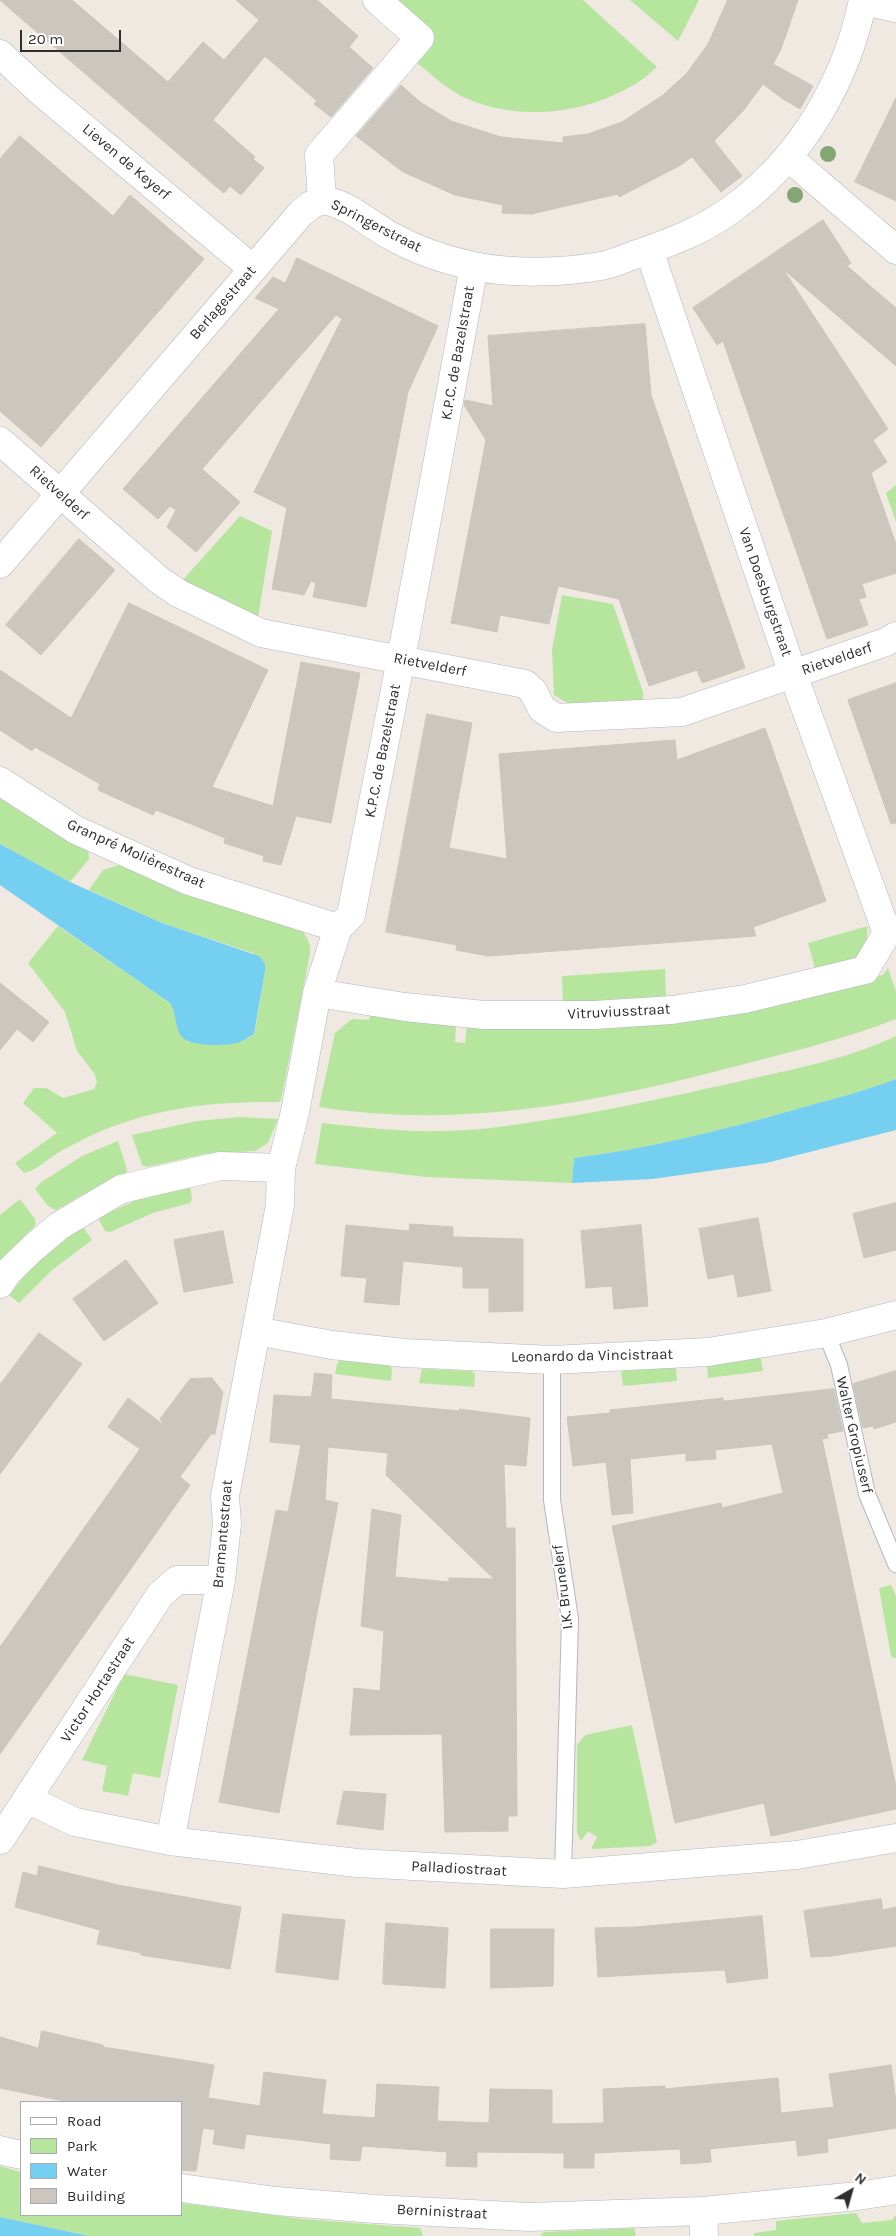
<!DOCTYPE html>
<meta charset="utf-8">
<style>
body{margin:0}
#map{position:relative;width:896px;height:2236px;overflow:hidden;background:#efe9e1;font-family:Karla,sans-serif}
canvas{display:block}
.legend{position:absolute;left:20px;top:2101px;width:162px;height:115px;box-sizing:border-box;background:#fff;border:1px solid #ababab;margin:0;padding:6px 9px;list-style:none;font-size:15px;color:#2e2e2e}
.legend li{display:flex;align-items:center;gap:10px;height:25px}
.legend b{width:25px;border:1px solid #ababab}
.north{position:absolute;left:826px;top:2166px;width:50px;height:50px;-webkit-text-stroke:4px #fff;paint-order:stroke;rotate:38deg;font-size:14px;font-weight:700;line-height:20px;text-align:center;color:#2e2e2e}
.north::after{content:'';display:block;margin:auto;width:18px;height:22px;background:#2e2e2e;clip-path:polygon(50% 0,100% 100%,50% 72%,0 100%)}
.scale{position:absolute;left:20px;top:30px;width:101px;height:22px;box-sizing:border-box;border:2px solid #2e2e2e;border-top:0;padding-left:6px;font-size:15px;line-height:18px;white-space:nowrap;color:#2e2e2e;-webkit-text-stroke:4px #fff;paint-order:stroke}
</style>
<div id="map">
<canvas width="896" height="2236"></canvas>
<ul class="legend">
<li><b style="height:6px;background:#fff"></b>Road</li>
<li><b style="height:14px;background:#b6e59e"></b>Park</li>
<li><b style="height:14px;background:#75cff0"></b>Water</li>
<li><b style="height:14px;background:#cbc7bf"></b>Building</li>
</ul>
<div class="north">N</div>
<div class="scale">20 m</div>
</div>
<script>
const ctx = document.querySelector('canvas').getContext('2d');
ctx.lineJoin = 'round';
function paint(path, color) { ctx.fillStyle = color; ctx.fill(path, 'evenodd'); }
function trace(path, color, width, dash) { ctx.strokeStyle = color; ctx.lineWidth = width; ctx.lineCap = dash ? 'butt' : 'round'; ctx.setLineDash(dash || []); ctx.stroke(path); }
function drawText(font, color, halo, rows, align = 'center') {
  ctx.font = font + ' Karla,sans-serif'; ctx.lineWidth = 4; ctx.setLineDash([]); ctx.textBaseline = 'middle'; ctx.strokeStyle = halo; ctx.fillStyle = color; for (const [text, x, y, turn = 0] of rows) {
    ctx.save(); ctx.translate(x, y); ctx.rotate((+turn || 0) * Math.PI / 180); ctx.textAlign = isNaN(turn) ? turn : align; if (halo) ctx.strokeText(text, 0, 0); ctx.fillText(text, 0, 0); ctx.restore();
  }
}
paint(new Path2D(`
 M 390,0 L 583,0 L 657,67 C 652,71 646,77 640,81 C 591,113 525,122 470,100 C 449,92 431,74 414,60 L 434,36 Z
 M 630,0 L 699,0 L 678,41 Z
 M 896,485 L 896,522 L 886,493 Z
 M 240,516 L 272,531 L 258,618 L 182,581 Z
 M 562,595 L 613,604 L 643,692 L 643,700 L 569,704 L 554,695 L 552,650 Z
 M 0,797 L 88,846 L 89,859 L 70,882 L 0,844 Z
 M 121,862 L 300,928 C 307,937 311,943 310,954 L 281,1100 L 279,1102 C 214,1101 149,1108 90,1136 C 79,1142 67,1147 56,1154 C 47,1160 35,1171 24,1173 L 15,1163 L 57,1133 L 23,1103 L 34,1088 L 46,1088 L 63,1098 L 94,1089 L 97,1082 L 94,1073 L 77,1051 L 65,1012 L 28,963 L 58,926 L 170,1003 C 181,1018 170,1032 190,1042 L 247,1039 L 254,1034 L 256,1026 L 265,971 C 265,961 261,958 253,953 L 162,923 L 89,890 L 103,870 L 120,865 Z
 M 868,926 C 866,932 868,939 866,945 C 859,963 834,965 818,970 L 815,968 L 808,943 Z
 M 888,968 L 896,991 L 896,1019 C 848,1038 798,1050 748,1063 C 605,1101 467,1130 319,1107 L 335,1033 L 352,1019 L 369,1020 L 371,1012 L 456,1025 L 455,1042 L 465,1043 L 467,1025 L 771,1005 L 883,975 Z
 M 665,969 L 666,997 L 609,1004 L 563,1002 L 562,977 L 563,976 Z
 M 896,1036 L 896,1079 C 862,1092 826,1101 790,1111 C 720,1131 647,1149 574,1158 L 572,1183 L 427,1177 L 315,1164 L 322,1123 C 361,1127 400,1132 439,1131 C 471,1131 502,1127 533,1122 C 602,1112 669,1097 737,1082 C 788,1070 849,1059 896,1036 Z
 M 240,1117 L 278,1119 L 268,1143 L 255,1151 L 205,1154 L 147,1167 L 142,1165 L 132,1135 L 197,1121 Z
 M 118,1141 L 127,1170 L 126,1174 L 84,1194 L 56,1210 L 48,1206 L 35,1189 L 40,1183 L 82,1156 Z
 M 190,1185 L 192,1199 L 190,1203 L 153,1213 L 110,1232 L 105,1231 L 98,1218 L 136,1200 Z
 M 20,1199 L 35,1219 L 36,1225 L 0,1261 L 0,1215 Z
 M 83,1227 L 92,1240 L 52,1270 L 19,1303 L 9,1295 C 30,1268 54,1245 83,1227 Z
 M 758,1356 L 761,1359 L 763,1371 L 708,1378 L 707,1365 Z
 M 341,1359 L 390,1365 L 392,1369 L 391,1381 L 335,1374 L 337,1364 Z
 M 674,1366 L 676,1368 L 677,1381 L 623,1386 L 621,1373 L 624,1370 Z
 M 422,1369 L 472,1371 L 475,1374 L 474,1387 L 419,1383 Z
 M 891,1585 L 896,1596 L 896,1658 L 894,1658 L 891,1656 L 879,1588 Z
 M 124,1674 L 178,1685 L 160,1778 L 133,1773 L 128,1796 L 102,1791 L 107,1766 L 82,1760 Z
 M 632,1725 L 657,1842 L 650,1846 L 591,1849 L 597,1837 L 588,1831 L 581,1841 L 577,1833 L 577,1745 L 585,1735 Z
 M 0,2166 L 21,2172 L 21,2215 L 181,2215 L 181,2203 L 302,2219 L 420,2228 L 423,2236 L 89,2236 L 0,2217 Z
 M 856,2213 L 862,2223 L 892,2220 L 896,2215 L 896,2236 L 754,2236 L 754,2233 L 776,2230 L 776,2221 Z
 M 634,2228 L 636,2236 L 540,2236 L 544,2232 Z`), '#b6e59e');
paint(new Path2D(`
 M 0,844 L 70,882 L 162,923 L 259,956 L 265,964 L 265,971 L 254,1034 C 248,1038 243,1041 237,1043 C 224,1046 189,1047 181,1036 C 174,1026 177,1013 170,1003 L 0,885 Z
 M 896,1079 L 896,1130 L 766,1163 L 652,1179 L 572,1183 L 574,1158 C 646,1149 719,1131 790,1111 C 825,1101 862,1092 896,1079 Z
 M 0,2217 L 89,2236 L 0,2236 Z`), '#75cff0');
const building = new Path2D(`
 M 0,0 L 72,0 L 168,82 L 203,42 L 224,60 L 259,20 L 236,0 L 317,0 L 358,36 L 349,47 L 373,68 L 331,117 L 314,104 L 317,101 L 265,56 L 213,120 L 255,157 L 253,159 L 264,168 L 241,195 L 230,186 L 224,193 Z
 M 728,0 L 798,0 L 781,49 L 773,64 L 813,86 L 800,109 L 783,99 L 763,84 L 743,111 L 714,141 L 742,176 L 721,192 L 692,157 L 679,166 L 619,197 L 618,194 L 531,214 L 502,213 L 503,205 L 455,195 L 403,172 L 356,136 L 401,85 L 420,102 L 451,121 L 501,137 L 563,143 L 563,137 L 588,134 L 622,122 L 663,95 L 687,73 L 708,44 Z
 M 896,98 L 896,201 L 855,182 Z
 M 20,136 L 113,216 L 130,195 L 204,259 L 41,447 L 0,411 L 0,159 Z
 M 823,220 L 851,263 L 847,266 L 896,308 L 896,366 L 783,269 L 888,429 L 873,440 L 887,462 L 871,473 L 896,544 L 896,573 L 862,584 L 866,597 L 859,599 L 868,625 L 827,639 L 723,341 L 717,345 L 693,308 Z
 M 297,258 L 438,326 L 408,392 L 366,607 L 313,597 L 316,583 L 311,581 L 304,595 L 272,589 L 287,508 L 254,492 L 342,319 L 336,315 L 202,469 L 240,502 L 196,552 L 167,527 L 176,510 L 170,506 L 158,519 L 123,489 L 279,309 L 255,298 L 273,277 L 285,283 Z
 M 645,324 L 651,395 L 745,668 L 702,683 L 697,670 L 649,686 L 619,599 L 558,586 L 549,624 L 500,615 L 497,632 L 451,623 L 486,440 L 464,405 L 465,400 L 493,406 L 488,336 Z
 M 79,539 L 115,570 L 41,655 L 6,625 Z
 M 129,603 L 268,670 L 212,787 L 273,806 L 301,662 L 360,673 L 331,823 L 296,816 L 281,865 L 263,861 L 264,856 L 224,843 L 225,838 L 191,824 L 156,810 L 153,815 L 98,790 L 100,784 L 35,747 L 32,751 L 0,730 L 0,670 L 71,718 Z
 M 896,683 L 896,823 L 891,824 L 848,700 Z
 M 427,714 L 472,723 L 449,848 L 507,859 L 499,754 L 675,740 L 677,760 L 765,728 L 826,901 L 753,927 L 756,936 L 489,956 L 456,950 L 457,945 L 386,932 Z
 M 0,983 L 49,1022 L 33,1042 L 17,1029 L 0,1050 Z
 M 896,1203 L 896,1250 L 864,1258 L 853,1214 Z
 M 758,1218 L 771,1291 L 738,1297 L 734,1274 L 708,1279 L 699,1229 Z
 M 410,1224 L 453,1227 L 453,1237 L 523,1239 L 523,1311 L 489,1312 L 489,1288 L 463,1288 L 463,1267 L 403,1261 L 399,1305 L 364,1302 L 367,1278 L 341,1276 L 346,1225 L 409,1231 Z
 M 641,1225 L 648,1306 L 614,1309 L 612,1286 L 586,1288 L 581,1231 Z
 M 223,1231 L 233,1283 L 184,1292 L 174,1240 Z
 M 126,1260 L 158,1303 L 104,1341 L 73,1299 Z
 M 39,1333 L 82,1364 L 0,1474 L 0,1385 Z
 M 896,1371 L 896,1422 L 874,1429 L 873,1426 L 863,1428 L 853,1384 Z
 M 315,1373 L 332,1375 L 331,1399 L 459,1411 L 459,1409 L 530,1418 L 526,1466 L 504,1464 L 506,1528 L 515,1528 L 517,1816 L 508,1816 L 508,1831 L 445,1832 L 442,1734 L 350,1735 L 354,1688 L 380,1691 L 384,1631 L 361,1626 L 372,1509 L 401,1515 L 395,1577 L 449,1582 L 449,1578 L 494,1579 L 386,1475 L 388,1453 L 328,1447 L 325,1500 L 338,1503 L 279,1813 L 219,1802 L 276,1510 L 288,1512 L 301,1445 L 270,1442 L 274,1395 L 311,1397 Z
 M 212,1378 L 223,1392 L 215,1434 L 211,1434 L 180,1477 L 190,1485 L 0,1754 L 0,1647 L 140,1449 L 108,1427 L 128,1398 L 165,1426 L 160,1419 L 190,1379 Z
 M 834,1389 L 843,1431 L 827,1434 L 828,1438 L 822,1439 L 896,1786 L 896,1809 L 771,1836 L 764,1803 L 675,1823 L 612,1526 L 721,1503 L 722,1508 L 783,1493 L 772,1444 L 715,1450 L 716,1459 L 686,1461 L 686,1453 L 630,1459 L 633,1513 L 612,1515 L 606,1462 L 573,1466 L 567,1417 L 610,1413 L 610,1410 L 696,1401 L 723,1398 L 723,1401 Z
 M 344,1791 L 386,1794 L 383,1830 L 337,1824 Z
 M 39,1866 L 118,1885 L 241,1907 L 230,1969 L 141,1955 L 141,1953 L 97,1944 L 100,1930 L 15,1907 L 23,1872 L 37,1876 Z
 M 881,1899 L 883,1910 L 896,1907 L 896,1946 L 831,1956 L 811,1957 L 804,1911 Z
 M 283,1914 L 345,1920 L 338,1980 L 276,1972 Z
 M 762,1916 L 768,1978 L 727,1983 L 725,1970 L 598,1977 L 595,1928 L 636,1927 Z
 M 386,1923 L 448,1928 L 445,1988 L 383,1984 Z
 M 491,1929 L 554,1929 L 553,1986 L 491,1988 Z
 M 42,2031 L 103,2045 L 103,2047 L 214,2065 L 208,2098 L 260,2106 L 264,2072 L 326,2080 L 322,2114 L 375,2118 L 377,2084 L 439,2087 L 437,2121 L 489,2123 L 490,2089 L 552,2090 L 552,2124 L 604,2123 L 603,2089 L 665,2086 L 665,2089 L 778,2078 L 781,2113 L 834,2107 L 829,2074 L 891,2065 L 896,2101 L 896,2128 L 827,2139 L 828,2152 L 798,2156 L 796,2140 L 710,2149 L 711,2162 L 697,2163 L 681,2164 L 680,2149 L 594,2153 L 594,2168 L 564,2168 L 564,2153 L 477,2152 L 477,2167 L 446,2166 L 447,2152 L 362,2146 L 360,2161 L 330,2159 L 331,2144 L 246,2134 L 244,2149 L 213,2144 L 215,2130 L 203,2128 L 196,2171 L 181,2170 L 181,2102 L 69,2102 L 0,2088 L 0,2037 L 38,2048 Z`);
paint(building, '#cbc7bf');
trace(building, '#cbc5ba', 1);
const service = new Path2D(`
 M 826,1333 L 839,1365 L 867,1494 L 896,1564
 M 552,1360 L 552,1500 L 570,1619 L 563,1874`);
const minor = new Path2D(`
 M 863,1 L 896,8
 M 0,54 L 41,92 L 253,269
 M 788,157 L 896,250
 M 322,200 C 347,203 369,224 391,236 C 416,250 445,260 473,266 C 511,274 562,273 601,266 C 613,264 625,258 637,254 C 669,243 704,230 732,209 C 801,159 846,82 863,0
 M 649,250 L 793,674 L 887,933
 M 0,441 L 159,580 L 178,593 L 261,633 L 525,684 L 533,691 L 542,709 L 556,718 L 682,712 L 886,642 L 896,636
 M 0,564 L 301,213 L 311,205 L 322,200 L 319,155 L 420,38 L 377,0
 M 0,781 L 76,830 L 189,881 L 338,928
 M 317,993 L 405,1007 L 484,1015 L 594,1015 L 672,1010 L 745,999 L 865,970 L 887,933 L 896,929
 M 0,1284 L 7,1273 L 33,1248 L 59,1226 L 121,1189 L 220,1166 L 281,1168
 M 256,1331 L 332,1345 L 404,1353 L 552,1360 L 708,1352 L 826,1333 L 896,1315
 M 27,1799 L 75,1822 L 170,1841 L 357,1863 L 563,1874 L 797,1855 L 896,1838
 M 0,1840 L 160,1595 L 177,1580 L 221,1580
 M 170,1841 L 221,1580 L 227,1524 L 225,1496 L 280,1205 L 281,1168 L 295,1112 L 317,993 L 338,928 L 351,915 L 401,659 L 474,266
 M 0,2150 L 21,2155
 M 181,2188 L 276,2201 L 375,2209 L 530,2217 L 703,2211 L 858,2196 L 896,2190
 M 703,2211 L 704,2236`);
trace(service, '#b4b7c1', 18);
trace(minor, '#b4b7c1', 29);
trace(service, '#fff', 16);
trace(minor, '#fff', 28);
ctx.fillStyle = '#84a574';
for (const [x, y] of [
 [828,154],
 [795,195]
]) { ctx.beginPath(); ctx.arc(x, y, 8, 0, 2 * Math.PI); ctx.fill(); }
drawText('15px', '#2e2e2e', '#fff', [
 ["Lieven de Keyerf",126,162,40],
 ["Springerstraat",376,226,27],
 ["Berlagestraat",223,303,-49],
 ["K.P.C. de Bazelstraat",458,353,-80],
 ["Rietvelderf",59,493,42],
 ["Van Doesburgstraat",765,592,71],
 ["Rietvelderf",837,659,-19],
 ["Rietvelderf",430,665,11],
 ["K.P.C. de Bazelstraat",383,751,-79],
 ["Granpré Molièrestraat",136,854,24],
 ["Vitruviusstraat",619,1012,-3],
 ["Leonardo da Vincistraat",592,1356,-1],
 ["Walter Gropiuserf",854,1435,77],
 ["Bramantestraat",223,1534,-85],
 ["I.K. Brunelerf",563,1587,-97],
 ["Victor Hortastraat",98,1690,-57],
 ["Palladiostraat",459,1869,3],
 ["Berninistraat",442,2212,3]
]);
</script>
